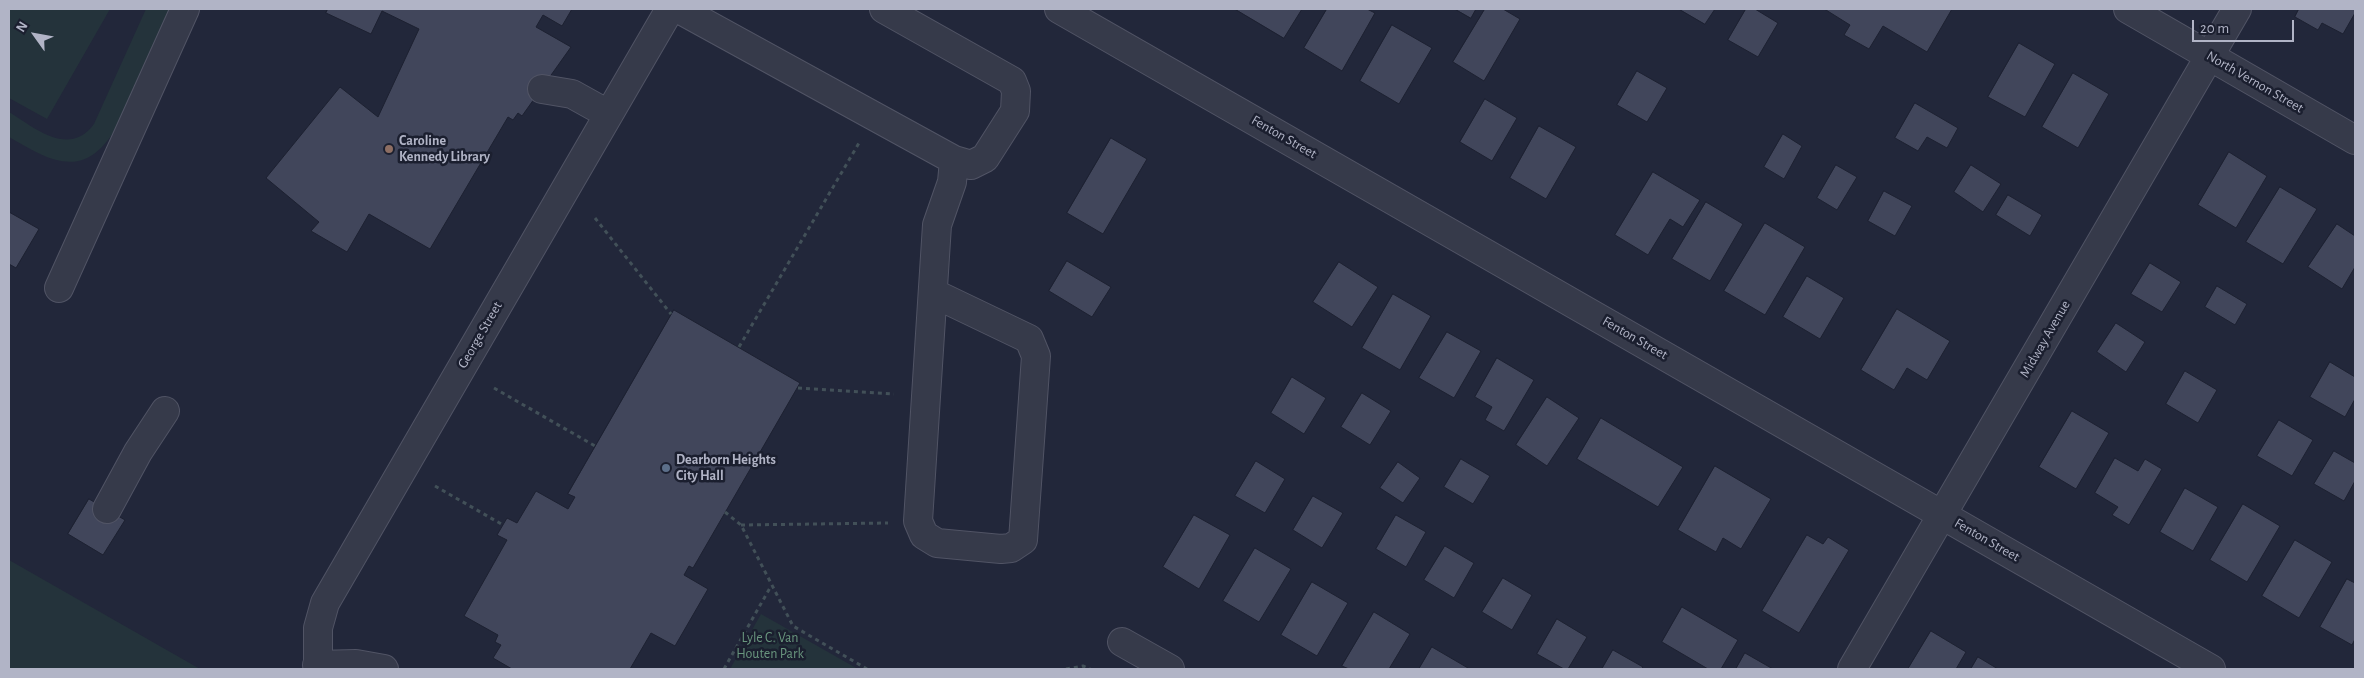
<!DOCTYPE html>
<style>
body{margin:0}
#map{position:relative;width:2364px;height:678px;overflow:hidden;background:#22273a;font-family:"Alegreya Sans",sans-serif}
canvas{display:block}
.frame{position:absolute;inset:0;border:10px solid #b1b4c6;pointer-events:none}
.north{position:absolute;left:10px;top:10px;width:50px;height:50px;-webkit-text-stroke:4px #1b1f2f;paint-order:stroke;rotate:302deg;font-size:14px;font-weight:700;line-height:20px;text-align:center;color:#b1b4c6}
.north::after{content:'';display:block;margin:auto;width:18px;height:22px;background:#b1b4c6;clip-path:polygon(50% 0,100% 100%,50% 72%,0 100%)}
.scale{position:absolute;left:2192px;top:20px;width:102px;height:22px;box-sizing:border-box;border:2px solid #b1b4c6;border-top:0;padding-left:6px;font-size:15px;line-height:18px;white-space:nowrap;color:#b1b4c6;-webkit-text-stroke:4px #1b1f2f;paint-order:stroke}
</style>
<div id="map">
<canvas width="2364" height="678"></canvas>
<div class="frame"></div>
<div class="north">N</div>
<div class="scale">20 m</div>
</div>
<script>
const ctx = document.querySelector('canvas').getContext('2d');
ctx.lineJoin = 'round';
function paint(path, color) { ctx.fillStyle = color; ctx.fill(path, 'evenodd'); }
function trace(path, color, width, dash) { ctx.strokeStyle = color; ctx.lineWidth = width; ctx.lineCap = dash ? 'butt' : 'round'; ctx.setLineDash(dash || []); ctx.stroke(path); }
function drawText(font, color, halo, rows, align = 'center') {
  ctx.font = font + ' "Alegreya Sans",sans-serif'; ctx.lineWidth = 5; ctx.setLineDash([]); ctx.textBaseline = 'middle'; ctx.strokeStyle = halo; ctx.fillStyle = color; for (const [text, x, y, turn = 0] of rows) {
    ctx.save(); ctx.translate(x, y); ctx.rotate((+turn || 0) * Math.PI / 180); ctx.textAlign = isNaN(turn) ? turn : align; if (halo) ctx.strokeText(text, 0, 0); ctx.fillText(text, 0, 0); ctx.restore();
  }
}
paint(new Path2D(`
 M 9,9 L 110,9 L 47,119 L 9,98 Z
 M 146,9 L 170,9 L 115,130 C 83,181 50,161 9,137 L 9,112 C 35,128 69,158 94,124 Z
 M 9,560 L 200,669 L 9,669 Z
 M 761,614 L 858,669 L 730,669 Z`), '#24333b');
const building = new Path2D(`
 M 328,9 L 572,9 L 562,26 L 543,15 L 536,27 L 571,47 L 522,116 L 518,113 L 513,120 L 508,117 L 430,249 L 369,214 L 347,252 L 311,231 L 319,222 L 266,178 L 340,87 L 378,117 L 419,29 L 382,11 L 371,34 L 326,13 Z
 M 1235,9 L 1302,9 L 1284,38 Z
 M 1327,9 L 1367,9 L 1375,13 L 1342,71 L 1304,48 Z
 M 1455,9 L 1476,9 L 1471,18 Z
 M 1485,9 L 1503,9 L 1520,19 L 1484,81 L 1453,62 Z
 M 1679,9 L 1715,9 L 1705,24 Z
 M 1746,9 L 1755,9 L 1778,23 L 1758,57 L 1728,40 Z
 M 1827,9 L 1952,9 L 1927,52 L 1883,26 L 1869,49 L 1844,35 L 1850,25 L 1826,10 Z
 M 2299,9 L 2355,9 L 2355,13 L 2343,34 L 2322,23 L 2318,30 L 2295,17 Z
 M 1392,25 L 1432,48 L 1399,104 L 1360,81 Z
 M 2019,43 L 2055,64 L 2025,117 L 1988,97 Z
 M 1637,71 L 1667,88 L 1647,122 L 1617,105 Z
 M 2073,73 L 2109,94 L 2078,148 L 2042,127 Z
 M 1485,99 L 1517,118 L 1492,161 L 1460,142 Z
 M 1915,103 L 1958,128 L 1947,148 L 1927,137 L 1918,151 L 1895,138 Z
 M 1539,126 L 1576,147 L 1546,199 L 1510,178 Z
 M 1783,134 L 1802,146 L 1784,179 L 1764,167 Z
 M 1111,138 L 1147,159 L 1103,234 L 1067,213 Z
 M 2229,152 L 2267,176 L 2236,228 L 2198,205 Z
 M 1836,165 L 1857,177 L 1837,210 L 1817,198 Z
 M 1971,165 L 2001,184 L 1983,212 L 1954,192 Z
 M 1653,172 L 1700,200 L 1683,227 L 1670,219 L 1648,255 L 1615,235 Z
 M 2280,187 L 2317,209 L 2283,264 L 2246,242 Z
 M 1884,191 L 1912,206 L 1895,236 L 1868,221 Z
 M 2008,195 L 2042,215 L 2030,236 L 1996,215 Z
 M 1706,202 L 1743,224 L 1710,281 L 1672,259 Z
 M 9,212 L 39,229 L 16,268 L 9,264 Z
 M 1765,223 L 1805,247 L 1765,315 L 1724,291 Z
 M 2337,224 L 2355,236 L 2355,267 L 2342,289 L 2308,267 Z
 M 1067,261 L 1111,287 L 1092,317 L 1049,291 Z
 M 1339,262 L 1378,287 L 1352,327 L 1313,302 Z
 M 2150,263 L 2181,282 L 2162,312 L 2131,294 Z
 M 1807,276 L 1844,298 L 1820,339 L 1783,317 Z
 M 2217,286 L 2247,304 L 2235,325 L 2205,307 Z
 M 1393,294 L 1431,316 L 1400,370 L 1362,348 Z
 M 1897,309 L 1950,341 L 1927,380 L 1907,368 L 1894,390 L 1861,370 Z
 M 674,310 L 800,383 L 693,568 L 689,566 L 684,575 L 708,589 L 675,646 L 651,633 L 630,669 L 512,669 L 493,658 L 501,645 L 495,642 L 498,635 L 464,616 L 507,540 L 497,535 L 507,518 L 517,523 L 536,491 L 568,509 L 575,497 L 568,494 Z
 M 2116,323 L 2145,342 L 2126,372 L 2097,352 Z
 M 1447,332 L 1481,351 L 1454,398 L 1419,378 Z
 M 1497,358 L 1534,380 L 1504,431 L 1485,420 L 1492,407 L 1475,397 Z
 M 2330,362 L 2355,377 L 2355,399 L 2345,417 L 2310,397 Z
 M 2185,371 L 2217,390 L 2198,423 L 2166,404 Z
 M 1292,377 L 1326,398 L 1304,434 L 1271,413 Z
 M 1362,393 L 1391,411 L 1370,445 L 1341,427 Z
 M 1547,397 L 1579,418 L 1547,466 L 1516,445 Z
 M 2072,411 L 2109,433 L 2076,489 L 2039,467 Z
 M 1601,418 L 1683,467 L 1658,507 L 1577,459 Z
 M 2279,420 L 2313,440 L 2292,476 L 2257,456 Z
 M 2334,451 L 2355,463 L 2355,481 L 2344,501 L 2314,484 Z
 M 2115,458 L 2138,471 L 2145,459 L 2162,469 L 2129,525 L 2112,515 L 2118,507 L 2095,493 Z
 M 1461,459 L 1490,476 L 1473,504 L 1444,487 Z
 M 1256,461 L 1285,479 L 1265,513 L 1235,496 Z
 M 1398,462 L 1420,478 L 1403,503 L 1380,488 Z
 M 1715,466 L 1771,499 L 1741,549 L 1723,538 L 1716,552 L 1678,530 Z
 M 2185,488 L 2218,507 L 2193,551 L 2160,532 Z
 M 1313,496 L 1343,513 L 1322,548 L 1293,530 Z
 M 89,499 L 125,520 L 103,555 L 68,534 Z
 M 2243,504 L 2280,526 L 2247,582 L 2210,560 Z
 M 1194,515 L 1230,535 L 1199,589 L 1163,567 Z
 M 1396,515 L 1426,532 L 1406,567 L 1376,549 Z
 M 1807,535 L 1823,544 L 1828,537 L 1849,550 L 1799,633 L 1762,611 Z
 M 2295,540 L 2332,562 L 2299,618 L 2262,596 Z
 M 1445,546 L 1474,563 L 1454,598 L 1424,580 Z
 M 1255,548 L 1291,569 L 1259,622 L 1223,601 Z
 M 1503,578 L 1532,595 L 1512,630 L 1482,612 Z
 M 2347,579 L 2355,583 L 2355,639 L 2352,645 L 2320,627 Z
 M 1312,582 L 1348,603 L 1317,656 L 1281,635 Z
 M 1682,607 L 1738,640 L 1721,669 L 1708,669 L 1662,642 Z
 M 1374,612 L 1410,634 L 1389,669 L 1349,669 L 1342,666 Z
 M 1557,619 L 1587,637 L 1568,669 L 1564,669 L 1537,654 Z
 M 1931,631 L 1966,652 L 1956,669 L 1908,669 Z
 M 1432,647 L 1468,668 L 1467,669 L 1419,669 Z
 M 1613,650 L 1643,667 L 1641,669 L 1602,669 Z
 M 1745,653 L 1773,669 L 1736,669 Z
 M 1978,657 L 1998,669 L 1971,669 Z`);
paint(building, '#41465b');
trace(building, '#1d2131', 1);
const minor = new Path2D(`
 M 679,9 L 954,160 L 971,165 L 985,158 L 1015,111 L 1016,91 L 1012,81 L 884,9
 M 1059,9 L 2211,669
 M 2128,9 L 2355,140
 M 542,89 L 572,94 L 608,114
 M 59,288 L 185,9
 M 933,293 L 1029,339 L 1036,356 L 1023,540 L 1011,548 L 1001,549 L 937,543 L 924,535 L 918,521 L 937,225 L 952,182 L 954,160
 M 107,509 L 138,452 L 165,411
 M 1122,642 L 1170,669
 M 317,665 L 356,664 L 384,669
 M 318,669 L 318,628 L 325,603 L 670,9
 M 1852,669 L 2237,9`);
trace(minor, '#515465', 30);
trace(new Path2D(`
 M 595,218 L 671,314
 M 739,347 L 859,143
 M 494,388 L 595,446
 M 798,388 L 894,394
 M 435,486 L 503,525
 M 725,512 L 741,525 L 793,626 L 867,669
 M 741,525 L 888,523
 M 724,669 L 771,586
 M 1066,669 L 1083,666 L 1090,669`), '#425058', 3, [4, 4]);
trace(minor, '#363a4a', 28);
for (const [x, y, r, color] of [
 [389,149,5,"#8d6e63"],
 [666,468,5,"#5c6f8a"]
]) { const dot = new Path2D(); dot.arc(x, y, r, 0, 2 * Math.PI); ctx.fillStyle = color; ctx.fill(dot); trace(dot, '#1b1f2f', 2); }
drawText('14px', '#b1b4c6', '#1b1f2f', [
 ["North Vernon Street",2255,82,30],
 ["Fenton Street",1284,137,30],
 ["George Street",480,335,-60],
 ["Fenton Street",1635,338,30],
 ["Midway Avenue",2045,339,-60],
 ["Fenton Street",1987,540,30]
]);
drawText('bold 14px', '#b1b4c6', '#1b1f2f', [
 ["Caroline",399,141],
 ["Kennedy Library",399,157],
 ["Dearborn Heights",676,460],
 ["City Hall",676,476]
], 'left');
drawText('14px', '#69967e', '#1b1f2f', [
 ["Lyle C. Van",770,638],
 ["Houten Park",770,654]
]);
</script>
